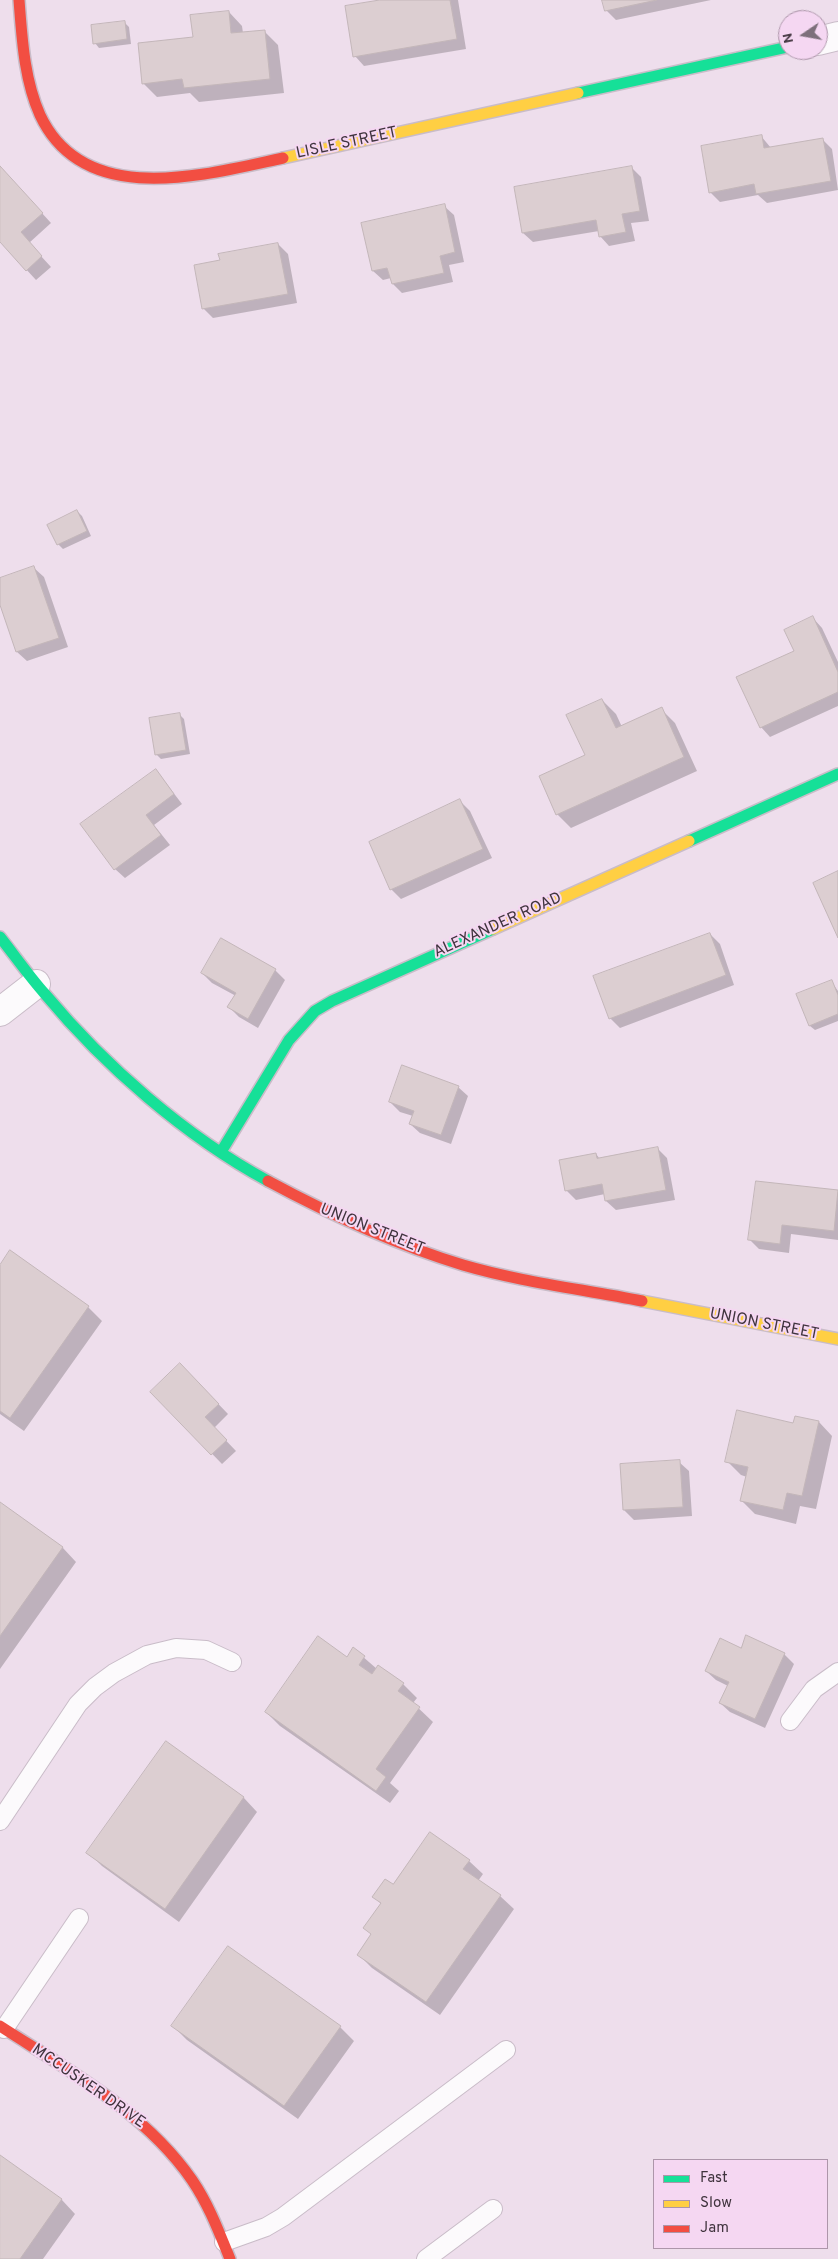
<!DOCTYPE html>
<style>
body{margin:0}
#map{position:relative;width:838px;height:2259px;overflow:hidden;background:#eedeec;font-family:Overpass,sans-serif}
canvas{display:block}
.legend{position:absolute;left:653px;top:2159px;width:175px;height:90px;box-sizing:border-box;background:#f5d7f2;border:1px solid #ad96aa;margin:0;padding:6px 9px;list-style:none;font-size:15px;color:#40343e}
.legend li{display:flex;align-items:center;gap:10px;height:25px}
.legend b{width:25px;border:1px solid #ad96aa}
.north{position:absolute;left:778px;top:10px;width:50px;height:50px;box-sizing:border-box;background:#f5d7f2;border:1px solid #ad96aa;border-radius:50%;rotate:258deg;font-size:14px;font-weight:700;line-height:20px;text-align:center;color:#40343e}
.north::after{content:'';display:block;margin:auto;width:18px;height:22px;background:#7d707b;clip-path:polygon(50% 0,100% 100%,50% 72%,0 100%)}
</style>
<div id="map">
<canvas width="838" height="2259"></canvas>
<ul class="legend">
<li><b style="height:6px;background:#16e098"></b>Fast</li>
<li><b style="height:6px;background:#ffcf43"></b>Slow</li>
<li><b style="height:6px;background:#f24e42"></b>Jam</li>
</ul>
<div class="north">N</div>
</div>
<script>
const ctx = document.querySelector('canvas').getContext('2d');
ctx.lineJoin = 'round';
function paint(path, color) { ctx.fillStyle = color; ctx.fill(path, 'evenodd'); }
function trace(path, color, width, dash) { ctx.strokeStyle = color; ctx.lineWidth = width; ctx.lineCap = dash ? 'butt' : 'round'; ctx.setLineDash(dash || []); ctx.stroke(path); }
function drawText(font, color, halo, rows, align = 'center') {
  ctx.font = font + ' Overpass,sans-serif'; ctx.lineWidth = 4; ctx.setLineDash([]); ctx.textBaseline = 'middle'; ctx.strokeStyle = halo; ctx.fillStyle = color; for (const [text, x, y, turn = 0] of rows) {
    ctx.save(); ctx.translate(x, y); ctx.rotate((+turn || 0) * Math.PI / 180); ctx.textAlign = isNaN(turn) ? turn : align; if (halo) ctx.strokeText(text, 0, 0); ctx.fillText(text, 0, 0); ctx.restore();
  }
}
paint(new Path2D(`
 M 388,0 L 458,0 L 466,49 L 364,66 L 355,56 Z
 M 604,0 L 711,0 L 616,20 L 606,10 Z
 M 229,12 L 242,26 L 243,33 L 264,31 L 278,45 L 284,93 L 199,102 L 190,93 L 157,97 L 143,83 L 194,38 Z
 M 124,22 L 129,27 L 131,44 L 99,48 L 95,43 Z
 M 761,136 L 771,148 L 822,139 L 832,149 L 838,190 L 767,203 L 758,195 L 720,202 L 710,192 Z
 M 0,167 L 51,223 L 29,243 L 51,267 L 36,280 L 0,241 Z
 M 631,167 L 641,177 L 649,221 L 631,223 L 635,241 L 609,246 L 600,236 L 599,231 L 533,242 L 523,233 Z
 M 444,206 L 454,215 L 464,262 L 449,265 L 453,282 L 402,293 L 393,284 L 391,278 L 383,280 L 373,271 L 363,224 Z
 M 278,244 L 288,254 L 297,303 L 213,318 L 203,308 L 221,261 Z
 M 77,511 L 82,516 L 91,536 L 63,549 L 58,544 L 49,525 Z
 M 34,568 L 44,577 L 68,647 L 27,661 L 17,652 L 0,601 L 0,579 Z
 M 813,618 L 822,628 L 838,662 L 838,706 L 770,737 L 761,727 Z
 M 602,700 L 616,714 L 622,727 L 661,709 L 675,723 L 697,771 L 571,828 L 557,814 L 587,756 Z
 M 179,714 L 184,719 L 190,754 L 161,759 L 156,754 Z
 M 156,770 L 182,804 L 154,825 L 170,845 L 125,878 L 115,869 Z
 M 460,801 L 470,811 L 492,858 L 401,899 L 391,889 Z
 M 710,934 L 720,944 L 734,985 L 620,1028 L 610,1018 Z
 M 275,970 L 285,980 L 258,1028 L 239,1017 L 229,1007 L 236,996 L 212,983 L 202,973 Z
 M 831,981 L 838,991 L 838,1021 L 815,1030 L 810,1026 L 798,995 Z
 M 458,1087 L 468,1096 L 451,1144 L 420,1133 L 410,1124 L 413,1116 L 400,1112 L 390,1102 Z
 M 657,1148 L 667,1158 L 675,1200 L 616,1210 L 606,1201 L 605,1194 L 576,1200 L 566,1190 L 596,1154 L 600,1159 Z
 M 838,1192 L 838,1240 L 791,1234 L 789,1253 L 759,1249 L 750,1240 Z
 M 11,1252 L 88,1307 L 102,1321 L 24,1431 L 0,1414 L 0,1267 Z
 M 180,1364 L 228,1414 L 214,1428 L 236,1451 L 222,1464 L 152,1392 Z
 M 819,1422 L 832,1436 L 816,1509 L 800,1506 L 796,1524 L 755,1514 L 741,1500 L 747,1477 L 741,1475 L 727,1461 L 794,1424 Z
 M 679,1462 L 689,1471 L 692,1516 L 634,1520 L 624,1510 Z
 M 0,1504 L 63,1548 L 76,1562 L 0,1669 Z
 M 354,1649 L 377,1669 L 403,1684 L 417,1698 L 413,1703 L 433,1722 L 390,1783 L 399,1791 L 390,1803 L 280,1726 L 266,1712 L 347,1658 Z
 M 741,1649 L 784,1654 L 794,1664 L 765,1728 L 730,1712 L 720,1703 L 728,1686 L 716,1680 L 706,1671 Z
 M 166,1742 L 244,1798 L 257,1812 L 179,1922 L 102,1866 L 88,1852 Z
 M 469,1861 L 483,1874 L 478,1881 L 500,1896 L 514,1909 L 440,2015 L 372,1968 L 358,1954 L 372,1935 L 381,1904 L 374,1896 Z
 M 173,2026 L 340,2027 L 354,2041 L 298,2119 L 187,2040 Z
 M 0,2156 L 62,2200 L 75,2214 L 43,2259 L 0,2259 Z`), '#0003');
const building = new Path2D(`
 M 380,0 L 450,0 L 457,39 L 353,57 L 345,6 Z
 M 602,0 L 657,0 L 605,11 Z
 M 229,11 L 231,33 L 265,30 L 270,79 L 184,88 L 182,79 L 142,84 L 138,43 L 193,37 L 190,15 Z
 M 125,21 L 127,39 L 93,44 L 91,25 Z
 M 762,135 L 764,148 L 823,138 L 831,181 L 756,194 L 754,184 L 709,193 L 701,146 Z
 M 0,166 L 43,213 L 21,232 L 42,256 L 26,271 L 0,242 Z
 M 632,166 L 640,211 L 622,214 L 626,232 L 599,237 L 596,220 L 522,233 L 514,187 Z
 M 445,204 L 455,252 L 440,256 L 444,273 L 392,284 L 387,268 L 372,271 L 361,223 Z
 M 278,243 L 288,294 L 202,309 L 194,265 L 220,260 L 218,254 Z
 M 77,510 L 87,531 L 57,545 L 47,525 Z
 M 34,566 L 59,638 L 16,652 L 0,605 L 0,578 Z
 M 813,616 L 838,672 L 838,692 L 760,728 L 736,677 L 794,651 L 784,630 Z
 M 602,699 L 616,728 L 662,707 L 684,757 L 556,815 L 539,776 L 585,755 L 566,715 Z
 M 180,713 L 186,750 L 155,755 L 149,718 Z
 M 156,769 L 174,794 L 146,815 L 161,835 L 114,870 L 80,824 Z
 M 460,799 L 483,849 L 390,890 L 369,842 Z
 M 838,871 L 838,938 L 813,883 Z
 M 710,933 L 726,975 L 609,1019 L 593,976 Z
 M 221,938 L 276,969 L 248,1019 L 227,1007 L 236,993 L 201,973 Z
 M 832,980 L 838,995 L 838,1014 L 809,1026 L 796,994 Z
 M 402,1065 L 459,1086 L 441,1135 L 409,1124 L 414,1111 L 389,1102 Z
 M 658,1147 L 666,1190 L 605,1201 L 602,1184 L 565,1191 L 559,1160 L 596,1153 L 597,1158 Z
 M 756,1181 L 838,1190 L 834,1231 L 782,1225 L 780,1244 L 748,1240 Z
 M 10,1250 L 89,1306 L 10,1418 L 0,1411 L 0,1265 Z
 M 180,1363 L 219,1404 L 205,1417 L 227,1440 L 211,1455 L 150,1392 Z
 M 737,1410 L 793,1423 L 795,1416 L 819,1421 L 802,1496 L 787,1493 L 783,1510 L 740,1501 L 748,1467 L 725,1462 Z
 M 680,1460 L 683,1507 L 623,1510 L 620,1464 Z
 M 0,1502 L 63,1547 L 0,1636 Z
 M 746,1635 L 785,1653 L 755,1719 L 719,1703 L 729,1682 L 705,1671 L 720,1638 L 741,1648 Z
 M 318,1636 L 347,1657 L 353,1647 L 365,1656 L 359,1665 L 372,1674 L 378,1665 L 404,1683 L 398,1691 L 420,1707 L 376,1769 L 386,1777 L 376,1791 L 265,1712 Z
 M 166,1741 L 244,1797 L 165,1909 L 86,1853 Z
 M 430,1832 L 470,1860 L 463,1869 L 501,1895 L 426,2002 L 357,1955 L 371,1934 L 363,1928 L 381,1903 L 372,1897 L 385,1879 L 393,1884 Z
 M 228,1946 L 341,2026 L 284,2106 L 171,2026 Z
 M 0,2155 L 62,2199 L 20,2259 L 0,2259 Z`);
paint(building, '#dcced1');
trace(building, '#c3b6b9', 1);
const lane = new Path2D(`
 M 790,1721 L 814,1689 L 838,1672
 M 0,1821 L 78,1704 L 95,1687 L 114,1673 L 147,1655 L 176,1648 L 206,1650 L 232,1662
 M 4,2029 L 79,1918
 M 224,2242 L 266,2227 L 283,2217 L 506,2050
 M 426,2259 L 493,2209`);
const street = new Path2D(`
 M 818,41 L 838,36
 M 0,1012 L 36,984`);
const fast = new Path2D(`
 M 578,93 L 788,47
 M 689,841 L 838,774
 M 0,937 C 15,956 29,976 45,994 C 105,1066 185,1136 268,1181
 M 221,1152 L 289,1040 L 315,1011 L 332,1001 L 493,929`);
const slow = new Path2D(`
 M 283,158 L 578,93
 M 493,929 L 689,841
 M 642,1301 L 838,1339`);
const jam = new Path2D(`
 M 19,0 C 22,38 24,79 40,115 C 84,209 204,175 283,158
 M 268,1181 C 331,1215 394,1244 463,1265 C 521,1282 582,1289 642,1301
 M 0,2026 C 68,2070 145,2112 192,2180 C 209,2205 219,2232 230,2259`);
trace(lane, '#c9bcc8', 20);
trace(street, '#c9bcc8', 30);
trace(fast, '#c9bcc8', 14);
trace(slow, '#c9bcc8', 14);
trace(jam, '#c9bcc8', 14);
trace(lane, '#fcfafc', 18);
trace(street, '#fcfafc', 28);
trace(fast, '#16e098', 11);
trace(slow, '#ffcf43', 11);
trace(jam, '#f24e42', 11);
drawText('16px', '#40343e', '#f5d7f2', [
 ["LISLE STREET",347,144,-12],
 ["ALEXANDER ROAD",498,926,-24],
 ["UNION STREET",372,1230,22],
 ["UNION STREET",764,1325,11],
 ["MCCUSKER DRIVE",88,2087,35]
]);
</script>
